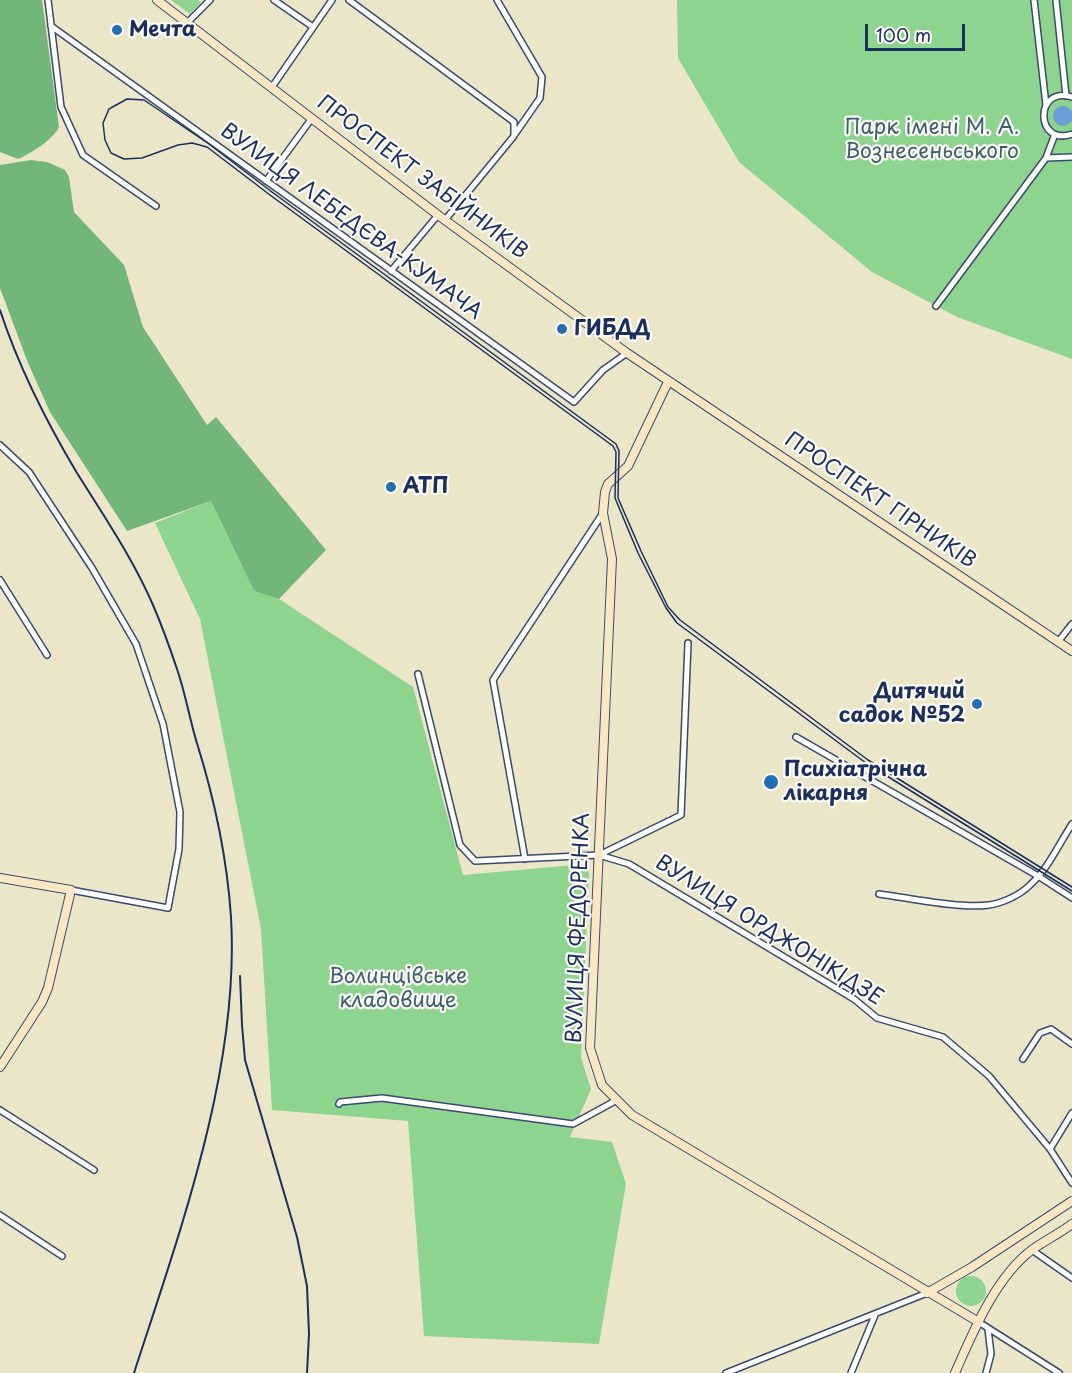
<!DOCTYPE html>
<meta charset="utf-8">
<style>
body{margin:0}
#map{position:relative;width:1072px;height:1373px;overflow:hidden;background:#ece6c9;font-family:"Playpen Sans",sans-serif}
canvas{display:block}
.scale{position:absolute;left:865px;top:24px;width:100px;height:27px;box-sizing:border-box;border:3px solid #1b2f5e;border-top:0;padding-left:8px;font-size:18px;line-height:21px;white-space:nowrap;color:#1b2f5e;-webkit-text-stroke:4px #fdfcf7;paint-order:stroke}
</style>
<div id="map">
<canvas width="1072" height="1373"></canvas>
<div class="scale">100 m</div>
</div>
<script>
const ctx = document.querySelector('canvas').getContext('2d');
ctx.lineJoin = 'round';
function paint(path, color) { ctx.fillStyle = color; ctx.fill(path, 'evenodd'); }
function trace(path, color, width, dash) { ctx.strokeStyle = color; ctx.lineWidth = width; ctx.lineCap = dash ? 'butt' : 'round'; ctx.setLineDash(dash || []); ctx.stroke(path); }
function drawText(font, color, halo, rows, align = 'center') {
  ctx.font = font + ' "Playpen Sans",sans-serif'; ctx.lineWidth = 4.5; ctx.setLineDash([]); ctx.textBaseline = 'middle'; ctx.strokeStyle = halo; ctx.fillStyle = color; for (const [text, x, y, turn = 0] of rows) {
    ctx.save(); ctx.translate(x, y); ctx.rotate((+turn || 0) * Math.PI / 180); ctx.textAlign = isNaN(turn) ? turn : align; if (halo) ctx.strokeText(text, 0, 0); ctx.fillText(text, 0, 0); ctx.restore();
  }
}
paint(new Path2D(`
 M 171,0 L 198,0 L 201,2 L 190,14 Z
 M 677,0 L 1072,0 L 1072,359 L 957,317 L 872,272 L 739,162 L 678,58 Z
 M 211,501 L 254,591 L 279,599 L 413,687 L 463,875 L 585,864 L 589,873 L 581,1058 L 591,1089 L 570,1137 L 612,1142 L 626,1184 L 599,1344 L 424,1336 L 408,1121 L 272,1110 L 261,929 L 200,619 L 155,523 Z
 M956 1291a15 15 0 1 1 30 0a15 15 0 1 1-30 0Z`), '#8dd48e');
paint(new Path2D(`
 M 0,0 L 42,0 L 59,127 C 54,139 30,154 18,159 L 0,152 Z
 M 31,160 L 47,162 L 65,170 L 69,177 L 74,212 L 124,265 L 143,327 L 207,425 L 216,417 L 326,550 L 279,599 L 254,591 L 211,501 L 127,531 L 50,412 L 28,363 L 0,288 L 0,165 Z`), '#72b679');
paint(new Path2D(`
 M1053 116a10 10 0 1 1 20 0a10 10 0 1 1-20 0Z`), '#6c9ed7');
const street = new Path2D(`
 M 48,0 L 61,107 L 83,155 L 156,206
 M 274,0 L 313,27
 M 349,0 L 514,122 L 514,136 L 445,220
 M 497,0 L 542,77 L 540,98 L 515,134
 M 1034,0 L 1046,105
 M 1056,0 L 1066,96
 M 187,23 L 210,0
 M 51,26 L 574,402 L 603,370 L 627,353
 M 272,87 L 332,0
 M 1072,97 C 1034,85 1035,147 1072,134
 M 1046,158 L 1072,157
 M 266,181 L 312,118
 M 391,271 L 438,215
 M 936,306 L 1046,158 L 1055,134
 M 0,445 L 29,472 L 92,568 L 136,644 L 163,724 L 180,812 L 179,849 L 168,908 L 71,890
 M 0,580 L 47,655
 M 1058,642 L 1072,624
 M 418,674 L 460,845 L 475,861 L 599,855 L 681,815 L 688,643
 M 796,737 L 1038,876 L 1072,898
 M 599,855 L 629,864 L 854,999 L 877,1018 L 943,1037 L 989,1076 L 1050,1149 L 1072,1183
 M 525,859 L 493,680 L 603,513
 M 879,894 C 910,898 960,909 989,905 C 1003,903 1020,895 1030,885 C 1048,869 1059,844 1072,824
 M 1023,1059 L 1040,1033 L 1051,1029 L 1072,1044
 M 339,1104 L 340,1102 L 382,1098 L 573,1124 L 617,1100
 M 0,1110 L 94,1170
 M 1050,1149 L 1072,1113
 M 0,1215 L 62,1256
 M 1032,1250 L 1072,1278
 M 977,1321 L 1059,1373
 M 726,1373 L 927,1293
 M 851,1373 L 875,1315
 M 986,1373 L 991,1354 L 988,1329`);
const secondary = new Path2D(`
 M 157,0 L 438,215 L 627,353 L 1072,651
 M 668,382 L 628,466 L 608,484 L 605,492 L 603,513 L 612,559 L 590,1048 L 602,1085 L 632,1115 L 977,1321
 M 0,878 L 71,890 L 48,988 L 42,1002 L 0,1067
 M 927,1293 L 972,1267 L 1072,1201
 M 955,1373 C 973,1332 996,1276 1033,1249 C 1046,1240 1060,1233 1072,1224`);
trace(street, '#3a4a6e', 8);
trace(secondary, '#3a4a6e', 10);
trace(street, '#fff', 5);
trace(secondary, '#f9e7c3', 8);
trace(new Path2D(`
 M 1072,887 L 868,760 L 680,620 L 668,607 L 641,551 L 618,498 L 619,451 L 616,444 L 272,192 L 209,144 L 144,100 L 127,99 L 109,109 L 103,123 L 105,140 L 111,153 L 124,159 L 142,158 L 178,145 L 192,143 L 207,147 L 270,195 L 613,446 L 616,452 L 615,498 L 638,553 L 666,608 L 677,623 L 866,763 L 1072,891`), '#1b2f5e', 1.5);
trace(new Path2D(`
 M 0,310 C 19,368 46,421 77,473 C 104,516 133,559 153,605 C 162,626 170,648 177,669 C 185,692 189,716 196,740 C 214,797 227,857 231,917 C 240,1068 180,1231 134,1373
 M 240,976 L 242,1025 L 245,1060 L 297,1237 L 307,1286 L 309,1334 L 307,1373`), '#1b2f5e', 2);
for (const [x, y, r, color] of [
 [117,30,6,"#1f6fb2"],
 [562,329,6,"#1f6fb2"],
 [391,487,6,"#1f6fb2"],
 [977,704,6,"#1f6fb2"],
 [771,782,8,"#1f6fb2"]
]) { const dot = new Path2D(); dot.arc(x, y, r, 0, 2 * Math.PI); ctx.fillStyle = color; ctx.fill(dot); trace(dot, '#fdfcf7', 2); }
drawText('bold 21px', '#1b2f5e', '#fdfcf7', [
 ["Мечта",129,30],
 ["ГИБДД",574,329],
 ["АТП",403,487],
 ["Дитячий",965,692,"right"],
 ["садок №52",965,716,"right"],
 ["Психіатрічна",784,770],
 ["лікарня",784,794]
], 'left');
drawText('21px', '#3d616c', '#fdfcf7', [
 ["Парк імені М. А.",932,128],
 ["Вознесеньського",932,152],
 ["Волинцівське",398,977],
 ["кладовище",398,1001]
]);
drawText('21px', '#1b2f5e', '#fdfcf7', [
 ["ПРОСПЕКТ ЗАБІЙНИКІВ",422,178,37],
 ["ВУЛИЦЯ ЛЕБЕДЄВА-КУМАЧА",351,222,36],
 ["ПРОСПЕКТ ГІРНИКІВ",880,501,34],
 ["ВУЛИЦЯ ФЕДОРЕНКА",579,928,-88],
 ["ВУЛИЦЯ ОРДЖОНІКІДЗЕ",769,931,32]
]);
</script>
